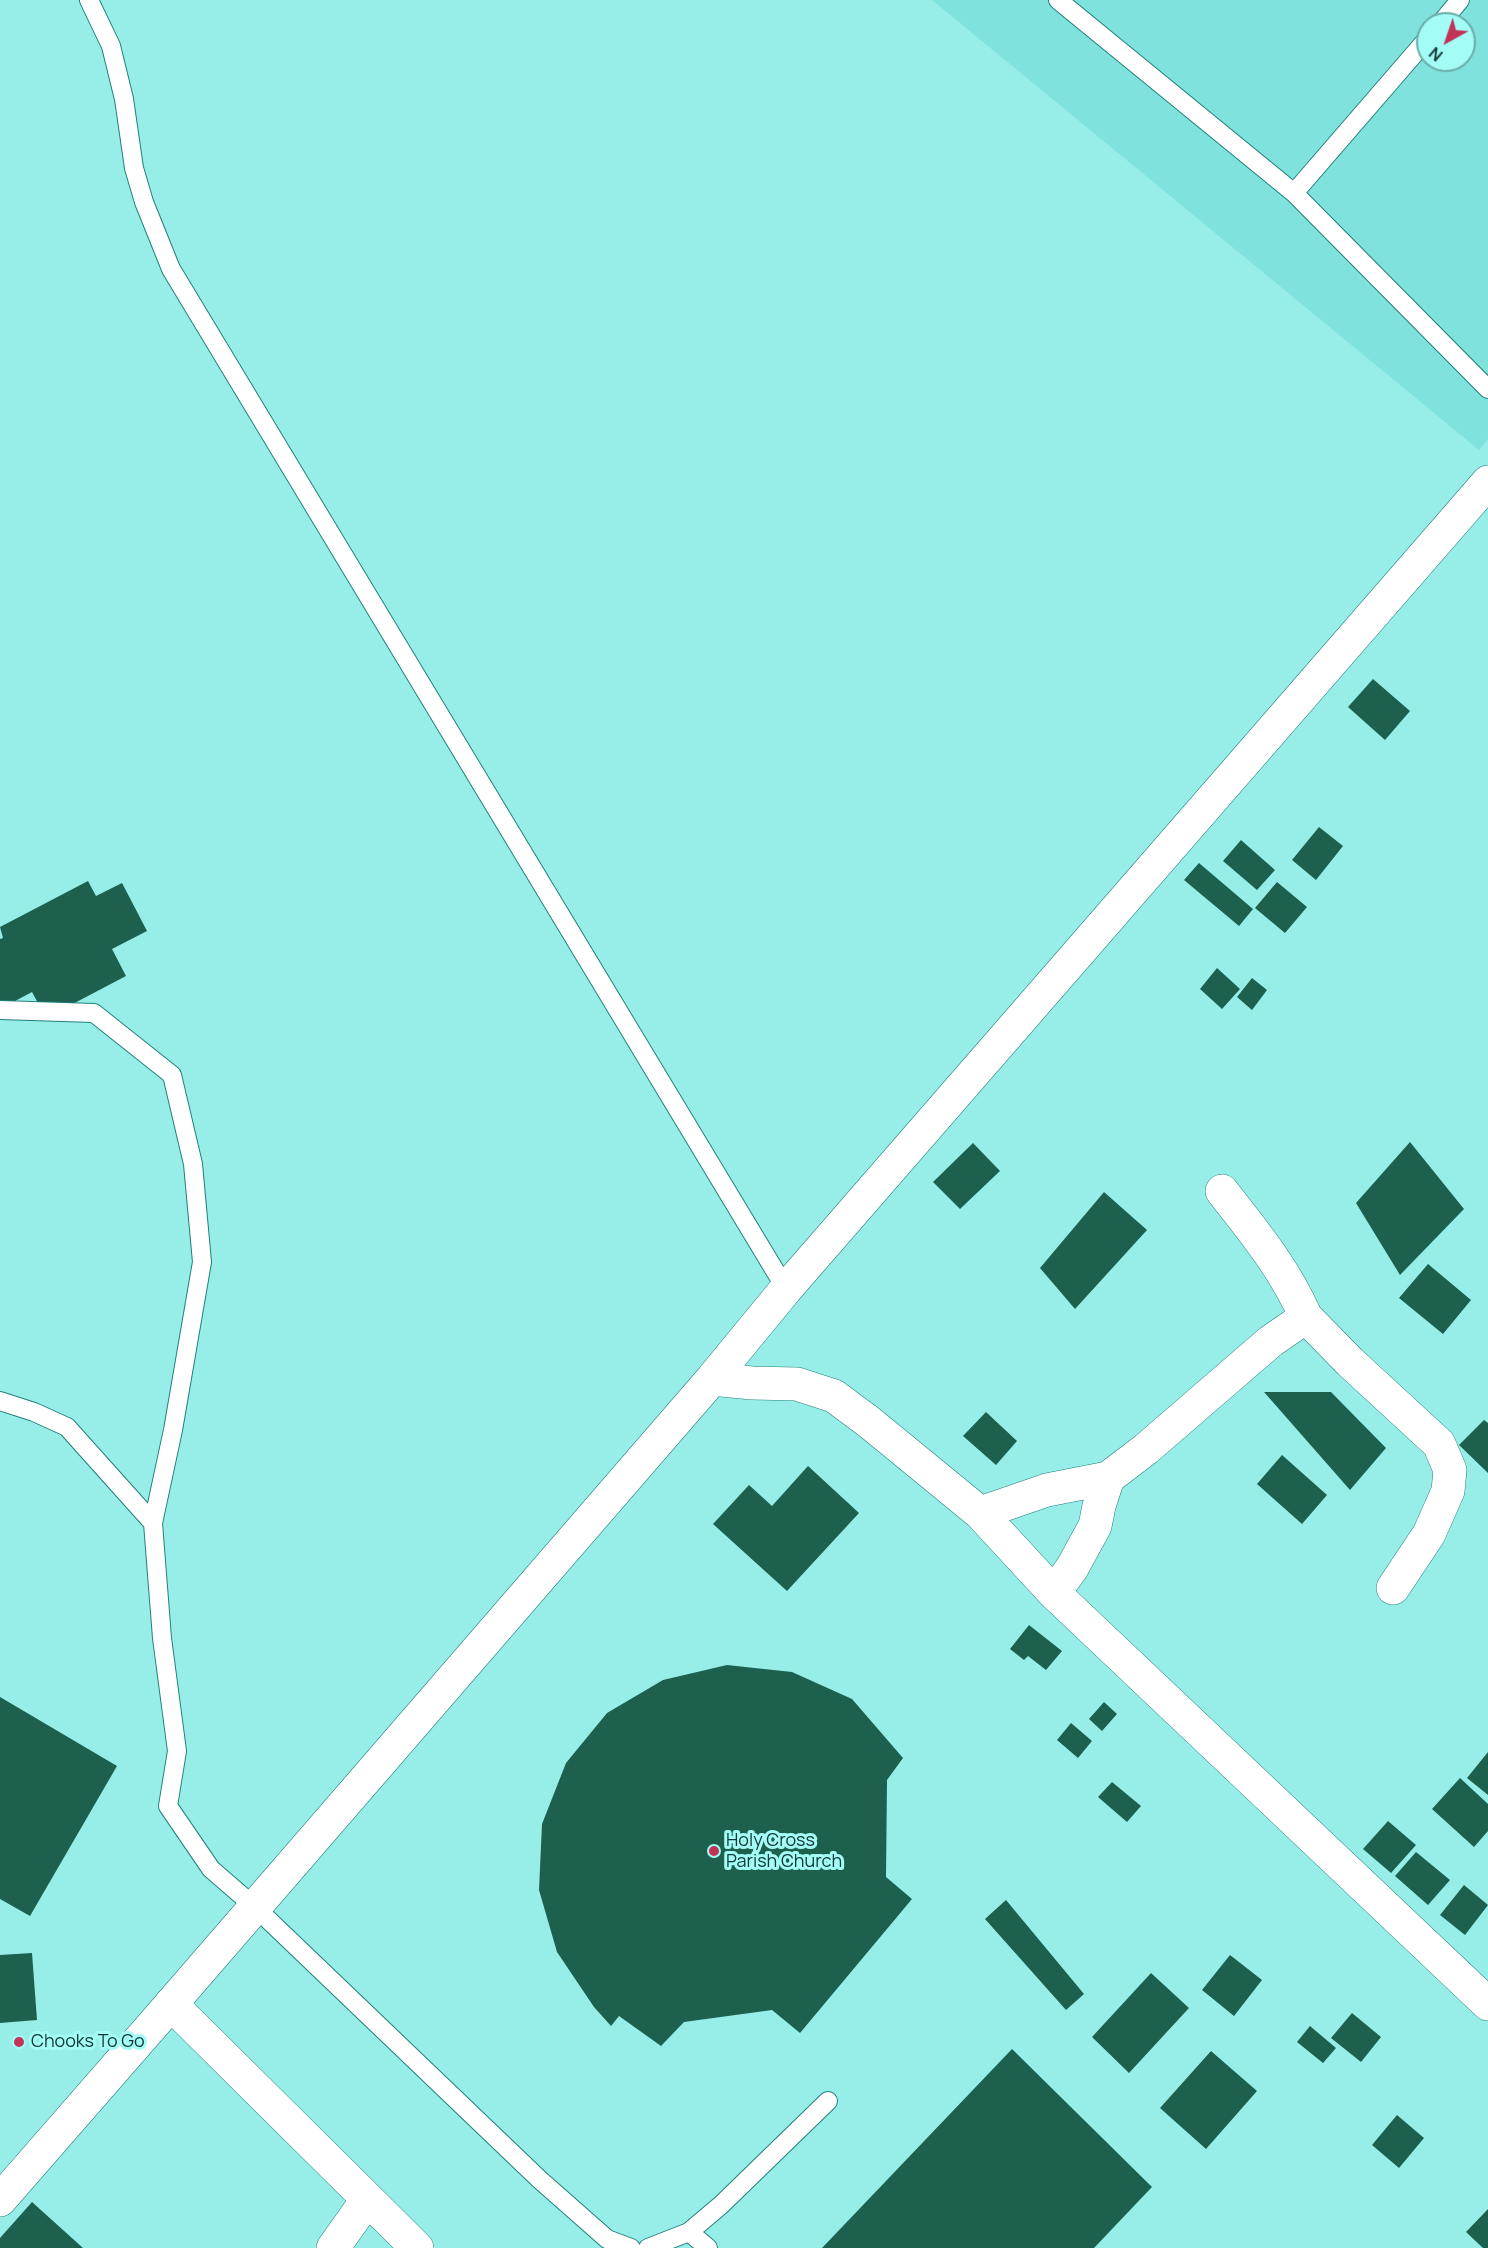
<!DOCTYPE html>
<style>
body{margin:0}
#map{position:relative;width:1488px;height:2248px;overflow:hidden;background:#97eee9;font-family:Manrope,sans-serif}
canvas{display:block}
.north{position:absolute;left:1416px;top:12px;width:60px;height:60px;box-sizing:border-box;background:#a4fcf6;border:2px solid #69ada9;border-radius:50%;rotate:220deg;font-size:16px;font-weight:700;line-height:24px;text-align:center;color:#113735}
.north::after{content:'';display:block;margin:auto;width:21px;height:27px;background:#c23358;clip-path:polygon(50% 0,100% 100%,50% 72%,0 100%)}
</style>
<div id="map">
<canvas width="1488" height="2248"></canvas>
<div class="north">N</div>
</div>
<script>
const ctx = document.querySelector('canvas').getContext('2d');
ctx.lineJoin = 'round';
function paint(path, color) { ctx.fillStyle = color; ctx.fill(path, 'evenodd'); }
function trace(path, color, width, dash) { ctx.strokeStyle = color; ctx.lineWidth = width; ctx.lineCap = dash ? 'butt' : 'round'; ctx.setLineDash(dash || []); ctx.stroke(path); }
function drawText(font, color, halo, rows, align = 'center') {
  ctx.font = font + ' Manrope,sans-serif'; ctx.lineWidth = 6; ctx.setLineDash([]); ctx.textBaseline = 'middle'; ctx.strokeStyle = halo; ctx.fillStyle = color; for (const [text, x, y, turn = 0] of rows) {
    ctx.save(); ctx.translate(x, y); ctx.rotate((+turn || 0) * Math.PI / 180); ctx.textAlign = isNaN(turn) ? turn : align; if (halo) ctx.strokeText(text, 0, 0); ctx.fillText(text, 0, 0); ctx.restore();
  }
}
paint(new Path2D(`
 M 932,0 L 1488,0 L 1488,439 L 1479,450 ZM 1428,24 L 1464,24 L 1464,60 L 1428,60 Z`), '#80e2dd');
paint(new Path2D(`
 M 1373,679 L 1410,711 L 1385,740 L 1348,707 Z
 M 1319,827 L 1343,846 L 1316,880 L 1292,860 Z
 M 1241,840 L 1275,870 L 1257,890 L 1223,861 Z
 M 1199,863 L 1253,909 L 1239,926 L 1184,880 Z
 M 88,881 L 96,896 L 122,883 L 147,931 L 112,949 L 126,976 L 46,1018 L 32,992 L 0,1009 L 0,939 L 3,938 L 0,927 Z
 M 1277,882 L 1307,907 L 1285,933 L 1255,908 Z
 M 1217,968 L 1240,989 L 1222,1009 L 1200,989 Z
 M 1252,978 L 1267,990 L 1252,1010 L 1237,997 Z
 M 1410,1142 L 1464,1209 L 1400,1275 L 1356,1203 Z
 M 973,1143 L 1000,1171 L 960,1209 L 933,1182 Z
 M 1104,1192 L 1147,1230 L 1075,1309 L 1040,1268 Z
 M 1428,1264 L 1471,1300 L 1443,1334 L 1399,1298 Z
 M 1264,1392 L 1331,1392 L 1386,1448 L 1350,1490 Z
 M 986,1412 L 1017,1441 L 996,1465 L 963,1436 Z
 M 1484,1420 L 1488,1423 L 1488,1473 L 1459,1445 Z
 M 1282,1455 L 1327,1495 L 1302,1524 L 1257,1484 Z
 M 808,1466 L 859,1513 L 787,1591 L 713,1524 L 749,1485 L 772,1506 Z
 M 1029,1625 L 1062,1651 L 1046,1670 L 1028,1656 L 1024,1660 L 1010,1649 Z
 M 727,1665 L 792,1672 L 852,1699 L 903,1758 L 887,1780 L 886,1877 L 912,1899 L 800,2033 L 772,2010 L 684,2022 L 661,2046 L 619,2016 L 611,2026 L 594,2007 L 557,1952 L 539,1890 L 542,1824 L 566,1763 L 607,1713 L 663,1680 Z
 M 0,1697 L 117,1766 L 30,1916 L 0,1899 Z
 M 1104,1702 L 1117,1714 L 1102,1731 L 1089,1719 Z
 M 1071,1723 L 1092,1741 L 1078,1758 L 1057,1740 Z
 M 1488,1752 L 1488,1795 L 1467,1778 Z
 M 1460,1778 L 1488,1804 L 1488,1831 L 1474,1847 L 1432,1809 Z
 M 1112,1782 L 1141,1806 L 1127,1822 L 1098,1797 Z
 M 1388,1821 L 1416,1845 L 1391,1873 L 1363,1849 Z
 M 1416,1852 L 1450,1880 L 1428,1905 L 1395,1876 Z
 M 1464,1885 L 1488,1905 L 1465,1935 L 1440,1915 Z
 M 1006,1900 L 1084,1994 L 1066,2010 L 985,1919 Z
 M 32,1953 L 37,2020 L 0,2023 L 0,1955 Z
 M 1230,1955 L 1262,1980 L 1234,2016 L 1202,1990 Z
 M 1151,1973 L 1189,2008 L 1129,2073 L 1092,2037 Z
 M 1352,2013 L 1381,2037 L 1361,2062 L 1331,2038 Z
 M 1310,2026 L 1336,2048 L 1323,2063 L 1297,2042 Z
 M 1012,2049 L 1152,2187 L 1094,2248 L 822,2248 Z
 M 1211,2051 L 1257,2091 L 1206,2149 L 1160,2108 Z
 M 1397,2115 L 1424,2138 L 1399,2168 L 1372,2145 Z
 M 32,2202 L 83,2248 L 0,2248 L 0,2238 Z
 M 1488,2209 L 1488,2248 L 1483,2248 L 1466,2232 Z`), '#1c604d');
const service = new Path2D(`
 M 89,0 L 111,46 L 124,99 L 134,168 L 144,202 L 171,269 L 786,1289
 M 1058,0 L 1294,193 L 1488,389
 M 1440,24 L 1460,0
 M 1294,193 L 1428,38
 M 0,1010 L 94,1013 L 172,1075 L 193,1164 L 202,1262 L 173,1430 L 153,1523
 M 0,1401 L 34,1412 L 67,1427 L 153,1523 L 162,1638 L 177,1751 L 168,1806 L 211,1869 L 256,1908 L 539,2179 L 607,2239 L 631,2248
 M 689,2232 L 708,2248
 M 648,2248 L 689,2232 L 721,2205 L 828,2101`);
const minor = new Path2D(`
 M 1306,1317 L 1350,1362 L 1439,1444 L 1450,1470 L 1448,1491 L 1429,1534 L 1393,1588
 M 712,1379 L 752,1383 L 797,1384 L 834,1396 L 869,1422 L 980,1513 L 1054,1593 L 1488,2004
 M 980,1513 L 1047,1490 L 1108,1478 L 1146,1449 L 1271,1341 L 1306,1317 C 1284,1268 1255,1233 1222,1191
 M 1054,1593 L 1072,1568 L 1095,1526 L 1099,1506 L 1108,1478
 M 171,2004 L 712,1379 L 786,1289 L 1488,482
 M 333,2248 L 367,2200`);
const tertiary = new Path2D(`
 M 0,2200 L 171,2004 L 417,2248`);
trace(service, '#21807b', 20);
trace(minor, '#21807b', 34);
trace(tertiary, '#21807b', 34);
trace(service, '#fff', 18);
trace(minor, '#fff', 33);
trace(tertiary, '#fff', 33);
for (const [x, y, r, color] of [
 [714,1851,6,"#c23358"],
 [19,2042,6,"#c23358"]
]) { const dot = new Path2D(); dot.arc(x, y, r, 0, 2 * Math.PI); ctx.fillStyle = color; ctx.fill(dot); trace(dot, '#a4fcf6', 2); }
drawText('18px', '#113735', '#a4fcf6', [
 ["Holy Cross",726,1841],
 ["Parish Church",726,1862],
 ["Chooks To Go",31,2042]
], 'left');
</script>
